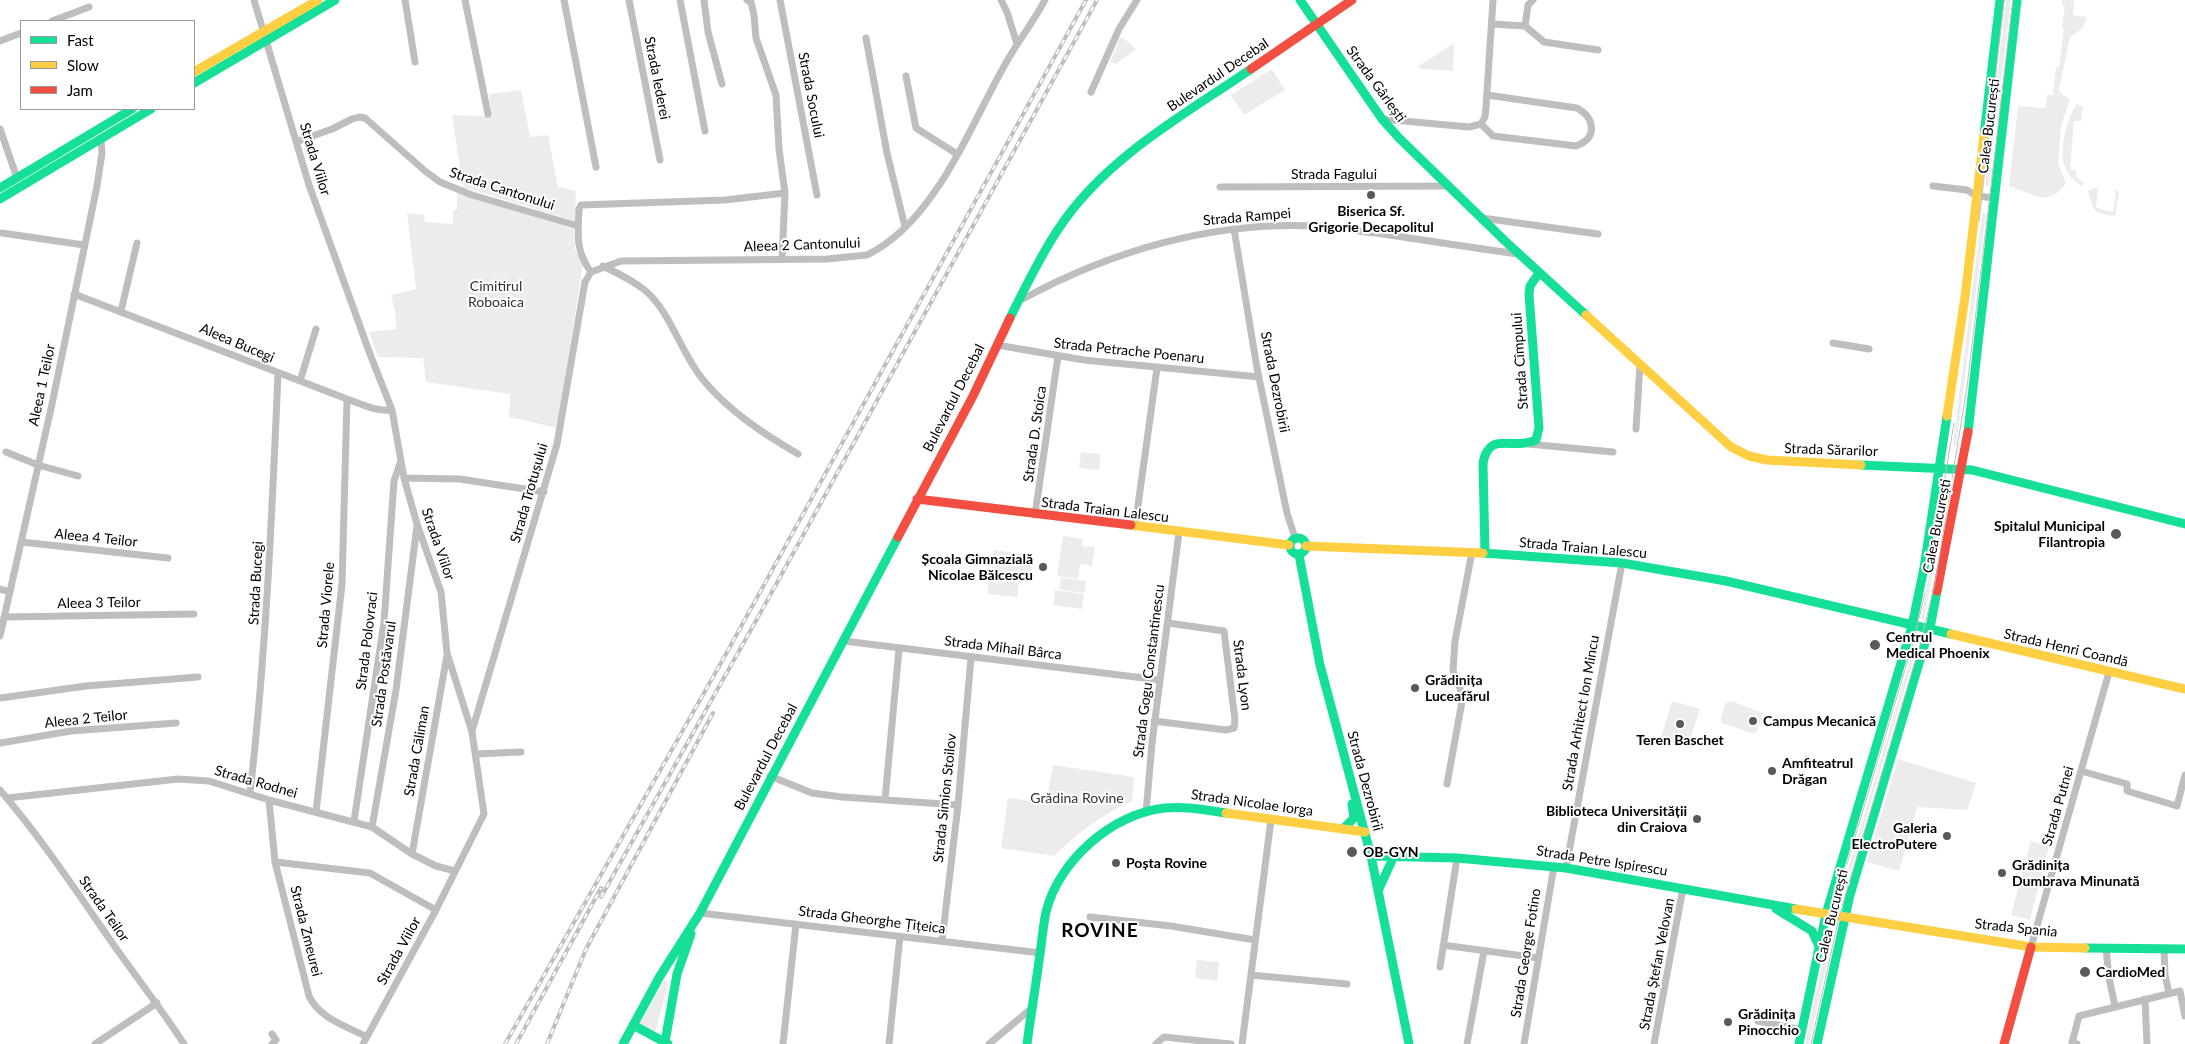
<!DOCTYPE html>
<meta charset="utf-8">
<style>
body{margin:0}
#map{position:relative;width:2185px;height:1044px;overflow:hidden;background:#fff;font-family:Lato,sans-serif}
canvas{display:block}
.legend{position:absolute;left:20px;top:20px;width:175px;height:90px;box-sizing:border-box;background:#fff;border:1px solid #999;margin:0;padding:6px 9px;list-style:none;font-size:15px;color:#000}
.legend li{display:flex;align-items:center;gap:10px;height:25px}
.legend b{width:25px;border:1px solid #999}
</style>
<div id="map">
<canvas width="2185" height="1044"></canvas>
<ul class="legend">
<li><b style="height:6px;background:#16e098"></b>Fast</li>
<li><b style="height:6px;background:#ffcf43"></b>Slow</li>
<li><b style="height:6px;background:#f24e42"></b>Jam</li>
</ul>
</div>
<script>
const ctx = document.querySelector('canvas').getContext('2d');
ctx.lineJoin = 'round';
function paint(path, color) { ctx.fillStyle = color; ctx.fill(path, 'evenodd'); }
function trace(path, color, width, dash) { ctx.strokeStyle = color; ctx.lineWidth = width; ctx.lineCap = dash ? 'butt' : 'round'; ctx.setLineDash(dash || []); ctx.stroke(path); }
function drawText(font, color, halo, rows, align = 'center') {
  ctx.font = font + ' Lato,sans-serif'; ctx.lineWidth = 4; ctx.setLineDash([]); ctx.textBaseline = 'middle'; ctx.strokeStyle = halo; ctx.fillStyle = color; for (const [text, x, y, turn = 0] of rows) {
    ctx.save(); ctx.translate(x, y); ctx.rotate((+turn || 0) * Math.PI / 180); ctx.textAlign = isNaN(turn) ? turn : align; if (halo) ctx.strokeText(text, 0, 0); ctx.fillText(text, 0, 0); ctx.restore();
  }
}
paint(new Path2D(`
 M 2006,0 L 2011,0 L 2001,84 L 1996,83 Z
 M 2062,0 L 2074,0 L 2073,15 L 2087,17 L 2083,28 L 2070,37 L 2059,89 L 2061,94 L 2070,99 L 2061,127 L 2058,163 L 2066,183 C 2048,208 2034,194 2009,186 L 2018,106 L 2045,108 L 2047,95 L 2053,95 L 2056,67 L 2059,67 L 2064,29 L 2062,28 L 2065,5 L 2062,5 Z
 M 1121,36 L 1136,49 L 1116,64 L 1110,62 Z
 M 1454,43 L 1453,71 L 1422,69 L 1417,67 Z
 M 1272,69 L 1285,90 L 1244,115 L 1231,95 Z
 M 521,90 L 530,137 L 548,135 L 558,187 L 576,191 L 575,221 L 463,187 L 452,115 L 492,116 L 489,94 Z
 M 1994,102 L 1998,103 L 1989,186 L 1985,186 Z
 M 2077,104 L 2083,107 L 2081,121 L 2074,121 L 2070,169 L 2075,170 L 2077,177 L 2084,183 L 2082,186 C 2074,182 2065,171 2063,161 C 2061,146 2067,116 2077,104 Z
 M 2094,188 L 2098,188 L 2096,208 L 2113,212 L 2116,192 L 2113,190 L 2119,191 L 2115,216 C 2091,213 2094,211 2088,191 Z
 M 457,193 L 574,229 L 575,249 L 583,264 L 557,428 L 509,417 L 510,394 L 426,382 L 423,358 L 378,357 L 369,332 L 396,329 L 395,311 L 391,295 L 416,289 L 407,213 L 424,215 L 425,222 L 453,224 L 453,211 L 457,209 Z
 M 1982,213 L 1986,214 L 1956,446 L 1953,445 Z
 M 1081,452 L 1101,454 L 1099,470 L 1079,468 Z
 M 1944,492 L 1948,493 L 1924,620 L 1921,619 Z
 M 1063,536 L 1083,539 L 1082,546 L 1095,547 L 1092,566 L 1080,564 L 1078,579 L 1057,576 Z
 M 994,550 L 1033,555 L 1030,576 L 991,571 Z
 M 989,578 L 1019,582 L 1017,597 L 987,594 Z
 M 1061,578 L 1086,581 L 1084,593 L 1059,589 Z
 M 1055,590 L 1084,594 L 1082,609 L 1053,605 Z
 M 1916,639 L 1919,640 L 1845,891 L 1842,890 Z
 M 1672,701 L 1700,709 L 1688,746 L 1661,738 Z
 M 1731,701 L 1763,713 L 1763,716 L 1756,733 L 1751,733 L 1722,723 L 1721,717 L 1726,703 Z
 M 1898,759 L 1976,783 L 1967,810 L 1917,807 L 1899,871 L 1867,862 Z
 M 1053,765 L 1134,777 L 1132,801 C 1102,815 1077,833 1054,856 L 1001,848 L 1008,798 L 1046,803 Z
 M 2031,841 L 2049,846 L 2030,920 L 2011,915 Z
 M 1829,932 L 1834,933 L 1809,1044 L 1805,1044 Z
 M 1197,960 L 1219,962 L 1217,981 L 1195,978 Z
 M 664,980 L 668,984 L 655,1033 L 639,1024 Z`), '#ececec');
trace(new Path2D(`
 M 254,0 L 309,185 L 370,354 L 392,410 L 404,478 L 417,524 L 441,592 L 447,653 L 472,732 L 484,814 L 436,910 L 363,1044
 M 405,0 L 415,62
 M 465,0 L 488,114
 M 564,0 L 596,167
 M 629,0 L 660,160
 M 680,0 L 705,131
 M 704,0 L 708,32 L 722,84
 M 747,0 L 751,2 L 754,15 L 756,38 L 776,95 L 779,149 L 785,193
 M 780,0 L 817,195
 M 1001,0 L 1007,12 L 1017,44
 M 52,21 L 89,7
 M 1492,24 L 1525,26 L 1544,42 L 1598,50
 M 1525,26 L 1528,5 L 1533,0
 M 866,38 L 887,153 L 905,227
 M 0,41 L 21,33
 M 906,76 L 916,128 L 957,154
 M 1091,92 L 1119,29 L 1137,0
 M 1382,119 L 1469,127 L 1481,124 L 1485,117 L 1486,107 L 1493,0
 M 1481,124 L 1493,136 L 1576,146 C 1598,138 1595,118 1577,108 L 1487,95
 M 0,129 L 17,178
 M 296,142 L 332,129 L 352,119 L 359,117 L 365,118 L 425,171 L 440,182 L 472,195 L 578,226
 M 1933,186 L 1967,190 L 1977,196 L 1994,198
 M 1220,187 L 1449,186
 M 1482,218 L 1598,234
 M 1234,229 L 1257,368 L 1287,513 L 1295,538
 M 2,233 L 84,245
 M 603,266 C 619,274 640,284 652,297 C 673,320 683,356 704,381 C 730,412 764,434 798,454
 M 591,272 C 575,250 578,234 579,209 L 581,205 L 725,200 L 785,193 L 782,259
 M 74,294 L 347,399 C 361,404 377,412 392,410
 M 1019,301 C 1110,251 1212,221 1316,226 C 1336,227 1357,231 1376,233 C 1424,240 1471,248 1519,254
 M 121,311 L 137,243
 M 1833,343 L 1869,349
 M 997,345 L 1084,360 L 1259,377
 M 300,381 L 316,329
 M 1636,429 L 1640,364
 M 1528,444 L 1613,452
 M 6,452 L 38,465 L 78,476
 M 404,478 L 460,479 L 544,492
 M 1035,515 L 1058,356
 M 1135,527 L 1157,368
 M 21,542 L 168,558
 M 0,589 L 10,592
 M 4,617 L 194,614
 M 0,636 L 52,404 L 97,186 L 102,153 L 101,139
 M 844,641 L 1160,680
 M 0,698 L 86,686 L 198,677
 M 1154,721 L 1226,730 L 1234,728 L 1235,720 L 1224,631 L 1168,623
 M 472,731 L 557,444 L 585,282 L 591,272 L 621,261 L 827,259 L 867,255 C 936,222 971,123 1007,61 C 1019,40 1034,21 1045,0
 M 0,743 L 71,731 L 176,723
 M 477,754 L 521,752
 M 2081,771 L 2127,784 L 2127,791 L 2177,806 L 2185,775
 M 770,776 L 812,793 L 842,797 L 958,805
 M 1447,784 L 1463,696 L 1453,671 L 1455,641 L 1472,552
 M 0,790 C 42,839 77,892 113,944 C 137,978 162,1010 184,1044
 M 250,793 C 266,653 272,514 278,374
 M 7,798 L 178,779 L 209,781 L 269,800 L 372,827 L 412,854 L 436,866 L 455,871
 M 269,800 L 275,862 L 309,996 C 319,1018 346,1026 367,1037
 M 885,800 L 899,649
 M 316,812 L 342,584 L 347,399
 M 1146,813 L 1152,743 L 1179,532
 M 354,821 L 384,622 L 394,481 L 400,463
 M 372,827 L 396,690 L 417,526
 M 412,854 L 447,655
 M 275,862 L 370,873 L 436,910
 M 1566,868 L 1622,563
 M 700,913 L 1041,953
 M 1090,917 L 1171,926 L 1255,940
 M 942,941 L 958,805 L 971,658
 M 1443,945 L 1538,958
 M 2031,947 L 2109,672
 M 2106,948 L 2109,978 L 2115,1006
 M 2164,948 L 2165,975 L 2169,993
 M 1440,967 L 1457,858
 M 1251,975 L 1347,984
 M 2145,999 L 2147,1044
 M 1758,1021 L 1802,1030
 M 95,1044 L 157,1003
 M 272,1044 L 276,1040 L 272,1034
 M 783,1044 L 796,924
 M 889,1044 L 900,936
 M 989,1044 L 1032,1008
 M 1156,1044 L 1164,1037 L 1231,1044
 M 1242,1044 L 1271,820
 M 1467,1044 L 1484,951
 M 1524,1044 L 1554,866
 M 1654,1044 L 1683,888
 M 2077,1044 L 2072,1043 L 2079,1016 L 2180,991 L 2185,1016`), '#bebebe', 7);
trace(new Path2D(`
 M 1300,0 L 1382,119 L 1399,138 L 1505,241 L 1586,315
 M 194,83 L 335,0
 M 1984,135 L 2000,0
 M 0,188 L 132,109
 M 0,199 L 151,109
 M 1010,318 C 1025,288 1040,256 1059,228 C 1105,158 1184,115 1251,69
 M 1968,432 L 2017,0
 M 1861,465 L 1972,470 L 2185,524
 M1290 546a8 8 0 1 1 16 0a8 8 0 1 1-16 0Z
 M 1483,553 L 1622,563 L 1726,581 L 1951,634
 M 1485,553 L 1483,463 C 1489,430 1513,451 1536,440 L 1539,428 L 1529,294 L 1530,286 L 1539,273
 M 1299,555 L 1320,665 L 1371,856 L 1409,1044
 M 1343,829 L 1354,818 L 1352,804
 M 1371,856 L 1457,858 L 1566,868 L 1796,909
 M 1378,891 L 1394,856
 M 1776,909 L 1812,931 L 1819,946
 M 2085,948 L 2185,949
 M 633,1025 L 668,1044
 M 665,1042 L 677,974 L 691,934
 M 623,1044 L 660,976 L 700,913 L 898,537
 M 1027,1044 C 1031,1014 1036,984 1040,954 C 1042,940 1043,926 1046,912 C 1058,861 1113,813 1165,808 C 1186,806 1206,810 1226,813
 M 1799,1044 L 1826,914 L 1912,626 L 1924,568 L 1947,416
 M 1817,1044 L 1850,895 L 1931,623 L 1937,591`), '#16e098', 9);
trace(new Path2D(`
 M 194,72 L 318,0
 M 1586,315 L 1731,447 L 1749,456 L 1767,460 L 1861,465
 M 1947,416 L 1965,297 L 1984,135
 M 1131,525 L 1289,545
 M 1306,546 L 1483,553
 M 1951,634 L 2185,689
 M 1226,813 L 1365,832
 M 1796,909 L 2031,947 L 2085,948`), '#ffcf43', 9);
trace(new Path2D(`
 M 1251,69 L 1352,0
 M 917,499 L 1131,525
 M 898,537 L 973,396 L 1010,318
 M 1937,591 L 1968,432
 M 2004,1044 L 2031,947`), '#f24e42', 9);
trace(new Path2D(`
 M 1979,222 L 2004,0
 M 1929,573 L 1954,423
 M 1847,864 L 1913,643 L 1925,593
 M 1811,1044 L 1839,917 L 1920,645 L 1935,583 L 1967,387 L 2013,0`), '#bebebe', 1);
const rail = new Path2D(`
 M 601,897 L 762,610 L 1097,0
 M 505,1044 L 721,663 L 1086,0
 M 516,1044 L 601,888
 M 547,1044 L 586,949 L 713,713`);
trace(rail, '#bebebe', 4);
trace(rail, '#fff', 2, [5.5]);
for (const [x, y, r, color] of [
 [1371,195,5,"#595959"],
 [2116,534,6,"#595959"],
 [1043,567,5,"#595959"],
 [1875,645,6,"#595959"],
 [1415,688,5,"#595959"],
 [1753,721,5,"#595959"],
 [1680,724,5,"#595959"],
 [1772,771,5,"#595959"],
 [1697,819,5,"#595959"],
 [1947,836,5,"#595959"],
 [1352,852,6,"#595959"],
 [1116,863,5,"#595959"],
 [2002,873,5,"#595959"],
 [2085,972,6,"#595959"],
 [1728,1022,5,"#595959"]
]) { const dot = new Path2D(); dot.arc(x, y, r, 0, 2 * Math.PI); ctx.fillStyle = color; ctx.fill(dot); trace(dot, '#fff', 2); }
drawText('14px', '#000', '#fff', [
 ["Bulevardul Decebal",1218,75,-34],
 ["Strada Iederei",657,78,79],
 ["Strada Gârlești",1376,84,54],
 ["Strada Socului",811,95,79],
 ["Calea București",1989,126,-83],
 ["Strada Viilor",315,159,73],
 ["Strada Fagului",1334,174],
 ["Strada Cantonului",502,189,18],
 ["Strada Rampei",1247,217,-5],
 ["Aleea 2 Cantonului",802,245,-2],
 ["Aleea Bucegi",237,343,23],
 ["Strada Petrache Poenaru",1129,351,6],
 ["Strada Cîmpului",1520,361,-94],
 ["Strada Dezrobirii",1275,382,79],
 ["Aleea 1 Teilor",42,385,-78],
 ["Bulevardul Decebal",954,398,-63],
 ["Strada D. Stoica",1035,434,-82],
 ["Strada Sărarilor",1831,450,2],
 ["Strada Trotușului",529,493,-74],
 ["Strada Traian Lalescu",1105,510,7],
 ["Calea București",1937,526,-79],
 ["Aleea 4 Teilor",96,538,6],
 ["Strada Viilor",438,544,71],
 ["Strada Traian Lalescu",1583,548,5],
 ["Strada Bucegi",256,583,-87],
 ["Aleea 3 Teilor",99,603,-1],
 ["Strada Viorele",326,605,-85],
 ["Strada Polovraci",367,641,-83],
 ["Strada Mihail Bârca",1003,648,7],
 ["Strada Henri Coandă",2066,648,13],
 ["Strada Gogu Constantinescu",1149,671,-83],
 ["Strada Postăvarul",384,674,-82],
 ["Strada Lyon",1242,675,83],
 ["Strada Arhitect Ion Mincu",1581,713,-80],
 ["Aleea 2 Teilor",86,719,-6],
 ["Strada Căliman",417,751,-80],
 ["Bulevardul Decebal",766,757,-62],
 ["Strada Dezrobirii",1365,781,75],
 ["Strada Rodnei",256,782,16],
 ["Strada Simion Stoilov",945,798,-84],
 ["Strada Nicolae Iorga",1252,803,8],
 ["Strada Putnei",2058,806,-74],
 ["Strada Petre Ispirescu",1602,861,9],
 ["Strada Teilor",104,909,55],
 ["Calea București",1832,916,-76],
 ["Strada Gheorghe Țițeica",872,920,7],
 ["Strada Spania",2016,928,6],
 ["Strada Zmeurei",306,931,76],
 ["Strada Viilor",399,951,-61],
 ["Strada George Fotino",1526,953,-81],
 ["Strada Ștefan Velovan",1657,964,-79]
]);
drawText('bold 14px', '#000', '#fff', [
 ["Biserica Sf.",1371,211,"center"],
 ["Grigorie Decapolitul",1371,227,"center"],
 ["Spitalul Municipal",2105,526,"right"],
 ["Filantropia",2105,542,"right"],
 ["Școala Gimnazială",1033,559,"right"],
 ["Nicolae Bălcescu",1033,575,"right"],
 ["Centrul",1886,637],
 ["Medical Phoenix",1886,653],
 ["Grădinița",1425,680],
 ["Luceafărul",1425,696],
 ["Campus Mecanică",1763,721],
 ["Teren Baschet",1680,740,"center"],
 ["Amfiteatrul",1782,763],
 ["Drăgan",1782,779],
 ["Biblioteca Universității",1687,811,"right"],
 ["din Craiova",1687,827,"right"],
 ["Galeria",1937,828,"right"],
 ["ElectroPutere",1937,844,"right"],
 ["OB-GYN",1363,852],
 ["Poșta Rovine",1126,863],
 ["Grădinița",2012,865],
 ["Dumbrava Minunată",2012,881],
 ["CardioMed",2096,972],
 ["Grădinița",1738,1014],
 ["Pinocchio",1738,1030]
], 'left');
drawText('14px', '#333', '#fff', [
 ["Cimitirul",496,286],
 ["Roboaica",496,302],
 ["Grădina Rovine",1077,798]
]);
ctx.letterSpacing = '1px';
drawText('bold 19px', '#000', '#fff', [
 ["ROVINE",1100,931]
]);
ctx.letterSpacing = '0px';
</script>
